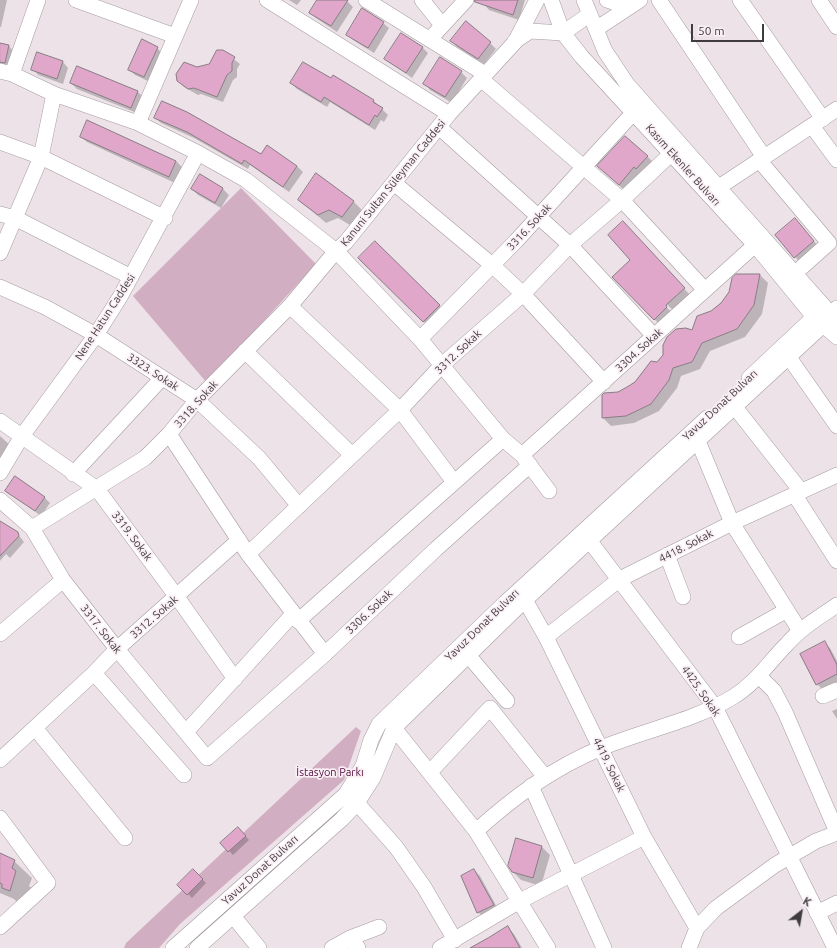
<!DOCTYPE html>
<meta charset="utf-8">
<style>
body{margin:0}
#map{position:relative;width:837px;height:948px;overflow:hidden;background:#ede2e8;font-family:Ubuntu,sans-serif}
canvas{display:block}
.north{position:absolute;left:781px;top:892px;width:40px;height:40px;-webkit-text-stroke:3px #faeff5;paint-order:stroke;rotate:31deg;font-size:11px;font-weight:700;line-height:16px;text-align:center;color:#3f3b3e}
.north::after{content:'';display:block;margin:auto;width:14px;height:18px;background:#3f3b3e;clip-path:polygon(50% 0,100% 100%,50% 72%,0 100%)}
.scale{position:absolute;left:691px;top:24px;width:73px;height:18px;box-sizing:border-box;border:2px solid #3f3b3e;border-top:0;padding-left:5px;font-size:12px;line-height:14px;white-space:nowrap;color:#3f3b3e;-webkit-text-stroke:3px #faeff5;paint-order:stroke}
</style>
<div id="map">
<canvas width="837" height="948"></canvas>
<div class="north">K</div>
<div class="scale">50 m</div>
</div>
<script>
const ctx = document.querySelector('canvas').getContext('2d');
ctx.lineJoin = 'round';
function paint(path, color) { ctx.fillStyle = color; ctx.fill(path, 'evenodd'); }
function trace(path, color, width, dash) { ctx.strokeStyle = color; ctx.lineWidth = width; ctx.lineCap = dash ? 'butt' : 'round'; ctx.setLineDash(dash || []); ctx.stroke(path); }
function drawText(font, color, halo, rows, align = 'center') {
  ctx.font = font + ' Ubuntu,sans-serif'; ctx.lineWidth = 3.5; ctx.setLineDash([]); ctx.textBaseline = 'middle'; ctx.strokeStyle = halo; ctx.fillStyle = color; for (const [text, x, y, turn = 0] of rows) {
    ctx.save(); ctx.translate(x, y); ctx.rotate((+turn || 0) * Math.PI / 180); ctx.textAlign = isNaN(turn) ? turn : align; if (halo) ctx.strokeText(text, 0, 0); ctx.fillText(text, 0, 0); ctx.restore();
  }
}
paint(new Path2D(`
 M 241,188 L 316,264 L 207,383 L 133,296 Z
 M 356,727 L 361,731 L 344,780 L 180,924 L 159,948 L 124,948 L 126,943 Z`), '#d2aec3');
paint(new Path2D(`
 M 0,0 L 7,0 L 1,27 L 0,27 Z
 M 289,0 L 301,0 L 297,5 Z
 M 318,0 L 346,0 L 353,7 L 337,32 L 316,18 L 310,13 Z
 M 485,0 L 525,0 L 519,20 L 489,10 L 484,4 Z
 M 383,23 L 389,28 L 374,53 L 353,40 L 347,34 Z
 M 452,41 L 490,43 L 496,49 L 484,64 L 457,47 Z
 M 0,44 L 9,46 L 14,52 L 11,67 L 0,65 Z
 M 422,47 L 428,53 L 412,78 L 386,59 Z
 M 157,48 L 163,54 L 150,82 L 135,75 L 129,69 Z
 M 223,51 L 240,64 L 237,69 L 237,77 L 233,80 L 223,102 L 201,94 L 198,95 L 184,87 L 178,80 L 197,69 L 210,65 Z
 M 63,62 L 68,68 L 63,84 L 38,75 L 33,69 Z
 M 77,67 L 138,92 L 144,98 L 137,113 L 77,89 L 71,83 Z
 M 461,72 L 467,78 L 452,103 L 430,90 L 425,84 Z
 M 331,80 L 374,101 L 388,115 L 384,122 L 381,120 L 375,130 L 330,102 L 327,107 L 297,89 L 291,83 Z
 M 155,118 L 297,166 L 303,172 L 289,192 L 250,165 L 248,169 L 194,138 L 161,123 Z
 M 81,137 L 176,161 L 182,167 L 175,183 L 87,142 Z
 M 647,156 L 653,162 L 625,191 L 598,166 Z
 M 316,175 L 354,202 L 362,210 L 350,225 L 338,218 L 326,223 L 299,200 Z
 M 200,176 L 223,189 L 229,195 L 221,208 L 198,195 L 192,189 Z
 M 800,225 L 819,247 L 801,263 L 795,257 Z
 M 629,229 L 690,295 L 673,310 L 663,301 L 662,302 L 672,313 L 660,325 L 613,277 L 632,260 Z
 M 375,243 L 445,311 L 429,327 L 360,258 Z
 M 736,275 L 760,275 L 768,283 L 762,314 L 745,337 L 710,351 L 700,369 L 681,376 L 677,388 L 659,411 L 634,423 L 611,426 L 603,418 L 618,393 L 628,388 L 658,363 L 693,332 L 711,312 L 722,304 L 730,292 Z
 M 0,436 L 11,446 L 0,462 Z
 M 7,491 L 44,497 L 50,503 L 41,516 Z
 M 0,523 L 17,533 L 24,542 L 10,558 L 6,554 L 0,561 Z
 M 824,642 L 830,648 L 837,661 L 837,683 L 823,690 L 817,684 Z
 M 837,709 L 837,719 L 832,711 Z
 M 238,828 L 249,840 L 233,855 L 222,843 Z
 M 542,847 L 550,855 L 541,886 L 521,880 L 513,872 Z
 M 0,854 L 14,861 L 32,878 L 29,886 L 33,889 L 21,906 L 14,899 L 0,893 Z
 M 193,870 L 206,883 L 192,898 L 179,885 Z
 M 474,870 L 480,876 L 499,911 L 484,918 L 478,912 Z
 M 508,928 L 514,934 L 522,948 L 473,948 Z`), '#0003');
const building = new Path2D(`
 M 317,0 L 348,0 L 331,26 L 309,13 Z
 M 475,0 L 518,0 L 513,15 L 475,2 Z
 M 362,8 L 384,22 L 368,48 L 346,35 Z
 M 466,21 L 491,42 L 478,59 L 450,41 Z
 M 401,33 L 423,47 L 406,73 L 384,59 Z
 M 142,39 L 158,47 L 144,77 L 128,70 Z
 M 0,43 L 9,45 L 5,63 L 0,62 Z
 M 217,50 L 223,50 L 235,57 L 232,63 L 232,71 L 227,75 L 217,97 L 194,88 L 188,89 L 177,81 L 176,74 L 184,62 L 197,67 L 209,64 Z
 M 37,52 L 63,61 L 57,79 L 31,70 Z
 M 440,57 L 462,71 L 445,97 L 423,84 Z
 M 303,62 L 331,78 L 333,75 L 374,100 L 373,102 L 383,108 L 377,117 L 375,115 L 369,125 L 324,97 L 321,102 L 290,83 Z
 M 77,66 L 138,91 L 131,108 L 70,83 Z
 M 162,101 L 187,112 L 261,154 L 267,145 L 297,166 L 283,187 L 244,160 L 242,164 L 187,132 L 154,118 Z
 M 87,120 L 176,161 L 169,177 L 80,137 Z
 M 625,136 L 648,156 L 636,169 L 634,167 L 619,185 L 597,166 Z
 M 316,173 L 354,201 L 342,217 L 329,210 L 318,215 L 298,200 Z
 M 200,174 L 223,188 L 215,203 L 191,189 Z
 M 795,218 L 814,241 L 794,258 L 775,235 Z
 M 623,221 L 685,288 L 666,305 L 667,307 L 654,320 L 612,277 L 630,260 L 608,235 Z
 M 375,241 L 440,305 L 423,322 L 358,258 Z
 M 736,274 L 760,274 L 754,305 L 737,329 L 702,343 L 692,362 L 673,368 L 669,380 L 651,404 L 626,416 L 602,418 L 602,395 L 604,393 L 618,392 L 627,387 L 635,382 L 651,361 L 657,362 L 663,355 L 663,345 L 667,337 L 676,329 L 686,328 L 692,330 L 697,316 L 711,311 L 721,303 L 729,292 L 732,278 Z
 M 15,476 L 45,497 L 35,511 L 5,491 Z
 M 0,521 L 18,532 L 19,536 L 0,556 Z
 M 825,641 L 837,665 L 837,674 L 816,685 L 800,654 Z
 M 238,827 L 246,836 L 228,852 L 220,843 Z
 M 516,838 L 542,846 L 533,878 L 512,872 L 508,866 Z
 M 0,853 L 15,860 L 12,868 L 16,871 L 10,891 L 2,888 L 2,884 L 0,883 Z
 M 193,869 L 203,879 L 187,895 L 177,885 Z
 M 474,869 L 494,905 L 477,913 L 461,876 Z
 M 508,926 L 520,948 L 470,948 L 488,938 Z`);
paint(building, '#e0a7ca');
trace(building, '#877d83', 1);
const minor = new Path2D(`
 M 76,0 L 175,36
 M 267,0 L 449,114
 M 366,0 L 485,74
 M 422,0 L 442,25
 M 551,0 L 563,33 L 582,57 L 755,245 L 814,317 L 837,337
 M 584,0 L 605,51 L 627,84 L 837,321
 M 607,0 L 620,4 L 636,2
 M 659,0 L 764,157
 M 740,0 L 823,119
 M 819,0 L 837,27
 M 596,29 L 640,0
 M 430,39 L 466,0
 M 515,41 L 530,31 L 563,33 L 590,14
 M 0,71 L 12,74 L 54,94 L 138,123 L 198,153 L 246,180 L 336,251 L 346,242 L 449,114 L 515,42 L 537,0
 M 12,74 L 38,0
 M 481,79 L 622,200 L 705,290
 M 138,123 L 191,0
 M 812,126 L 837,160
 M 439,127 L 570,245 L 654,336
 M 0,142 L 41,157 L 165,218
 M 759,160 L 829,243 L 802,267
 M 394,183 L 492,265 L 523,294 L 604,382
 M 719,187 L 837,109
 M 0,214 L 15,218 L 131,277
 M 0,253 L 41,157 L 54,94
 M 0,287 L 45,307 L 96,335 L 197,400 L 259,458 L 299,506
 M 290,306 L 400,410 L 454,482
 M 420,339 L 516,241 L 634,112
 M 245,351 L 352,455
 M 788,356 L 837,426
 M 749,378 L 814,317
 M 734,406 L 801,491
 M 0,421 L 97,489 L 177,597 L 235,679
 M 169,434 L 248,554 L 325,654
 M 698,441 L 732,523 L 800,631
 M 522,455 L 755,245
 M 0,473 L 22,436 L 96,335 L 120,297 L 198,153
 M 73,474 L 162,378
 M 794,494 L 837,561
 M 0,500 L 32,528 L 63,580 L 117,649 L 207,758 L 325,654 L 436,549 L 530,465
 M 32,528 L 145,458 L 169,434 L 197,400 L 290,306 L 336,251 L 420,339 L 503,439 L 522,455 L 549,491
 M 589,540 L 715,707 L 835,948
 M 248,554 L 400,410 L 442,365 L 523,294 L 570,245 L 622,200 L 672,153
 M 667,555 L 683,597
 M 525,600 L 546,637 L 644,837 L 697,928
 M 298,621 L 503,439
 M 0,634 L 63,580
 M 546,637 L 620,579 L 732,523 L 837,475
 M 739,637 L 787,610
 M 468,655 L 507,701
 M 94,673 L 184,775
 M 759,676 L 774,691 L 785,712 L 837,832
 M 823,696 L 837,690
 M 35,728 L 125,838
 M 394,728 L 476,831 L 548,948
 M 186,732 L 293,614
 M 0,760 L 94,673 L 117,649 L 239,540
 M 430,772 L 490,708 L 545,777
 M 531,786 L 604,948
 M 357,803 L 396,847 L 424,887 L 455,940
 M 0,818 L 48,883 L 0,927
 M 476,831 C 515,796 553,768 601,748 C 645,730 693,721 733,697 C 756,683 769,662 787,644 C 801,628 819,617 837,605
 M 817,913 L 837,903
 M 233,916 L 259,948
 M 350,938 L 379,927
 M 173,948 L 346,794 L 363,766 L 371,740 L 379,724 L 505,603 L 707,418
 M 197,948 L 342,819 L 357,803 L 373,778 L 394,728 L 525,600 L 822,326 L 830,313 L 837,308
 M 332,948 L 350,938 L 358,948
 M 440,948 L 518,902 L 644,837
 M 689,948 L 697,928 L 716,908 L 775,865 L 816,841 L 837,833`);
trace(minor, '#a59ba1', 16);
trace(minor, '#fff', 15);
drawText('11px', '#3f3b3e', '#faeff5', [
 ["Kasım Ekenler Bulvarı",683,165,48],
 ["Kanuni Sultan Süleyman Caddesi",393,183,-51],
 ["3316. Sokak",529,227,-47],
 ["Nene Hatun Caddesi",105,317,-57],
 ["3304. Sokak",639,350,-42],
 ["3312. Sokak",458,352,-43],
 ["3323. Sokak",153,372,33],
 ["3318. Sokak",196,404,-48],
 ["Yavuz Donat Bulvarı",720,405,-43],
 ["3319. Sokak",132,536,53],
 ["4418. Sokak",686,546,-27],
 ["3306. Sokak",369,612,-43],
 ["3312. Sokak",154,617,-41],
 ["Yavuz Donat Bulvarı",482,625,-44],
 ["3317. Sokak",101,629,52],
 ["4425. Sokak",701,691,55],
 ["4419. Sokak",609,765,64],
 ["Yavuz Donat Bulvarı",260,870,-42]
]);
drawText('11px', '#52103f', '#faeff5', [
 ["İstasyon Parkı",330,772]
]);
</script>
